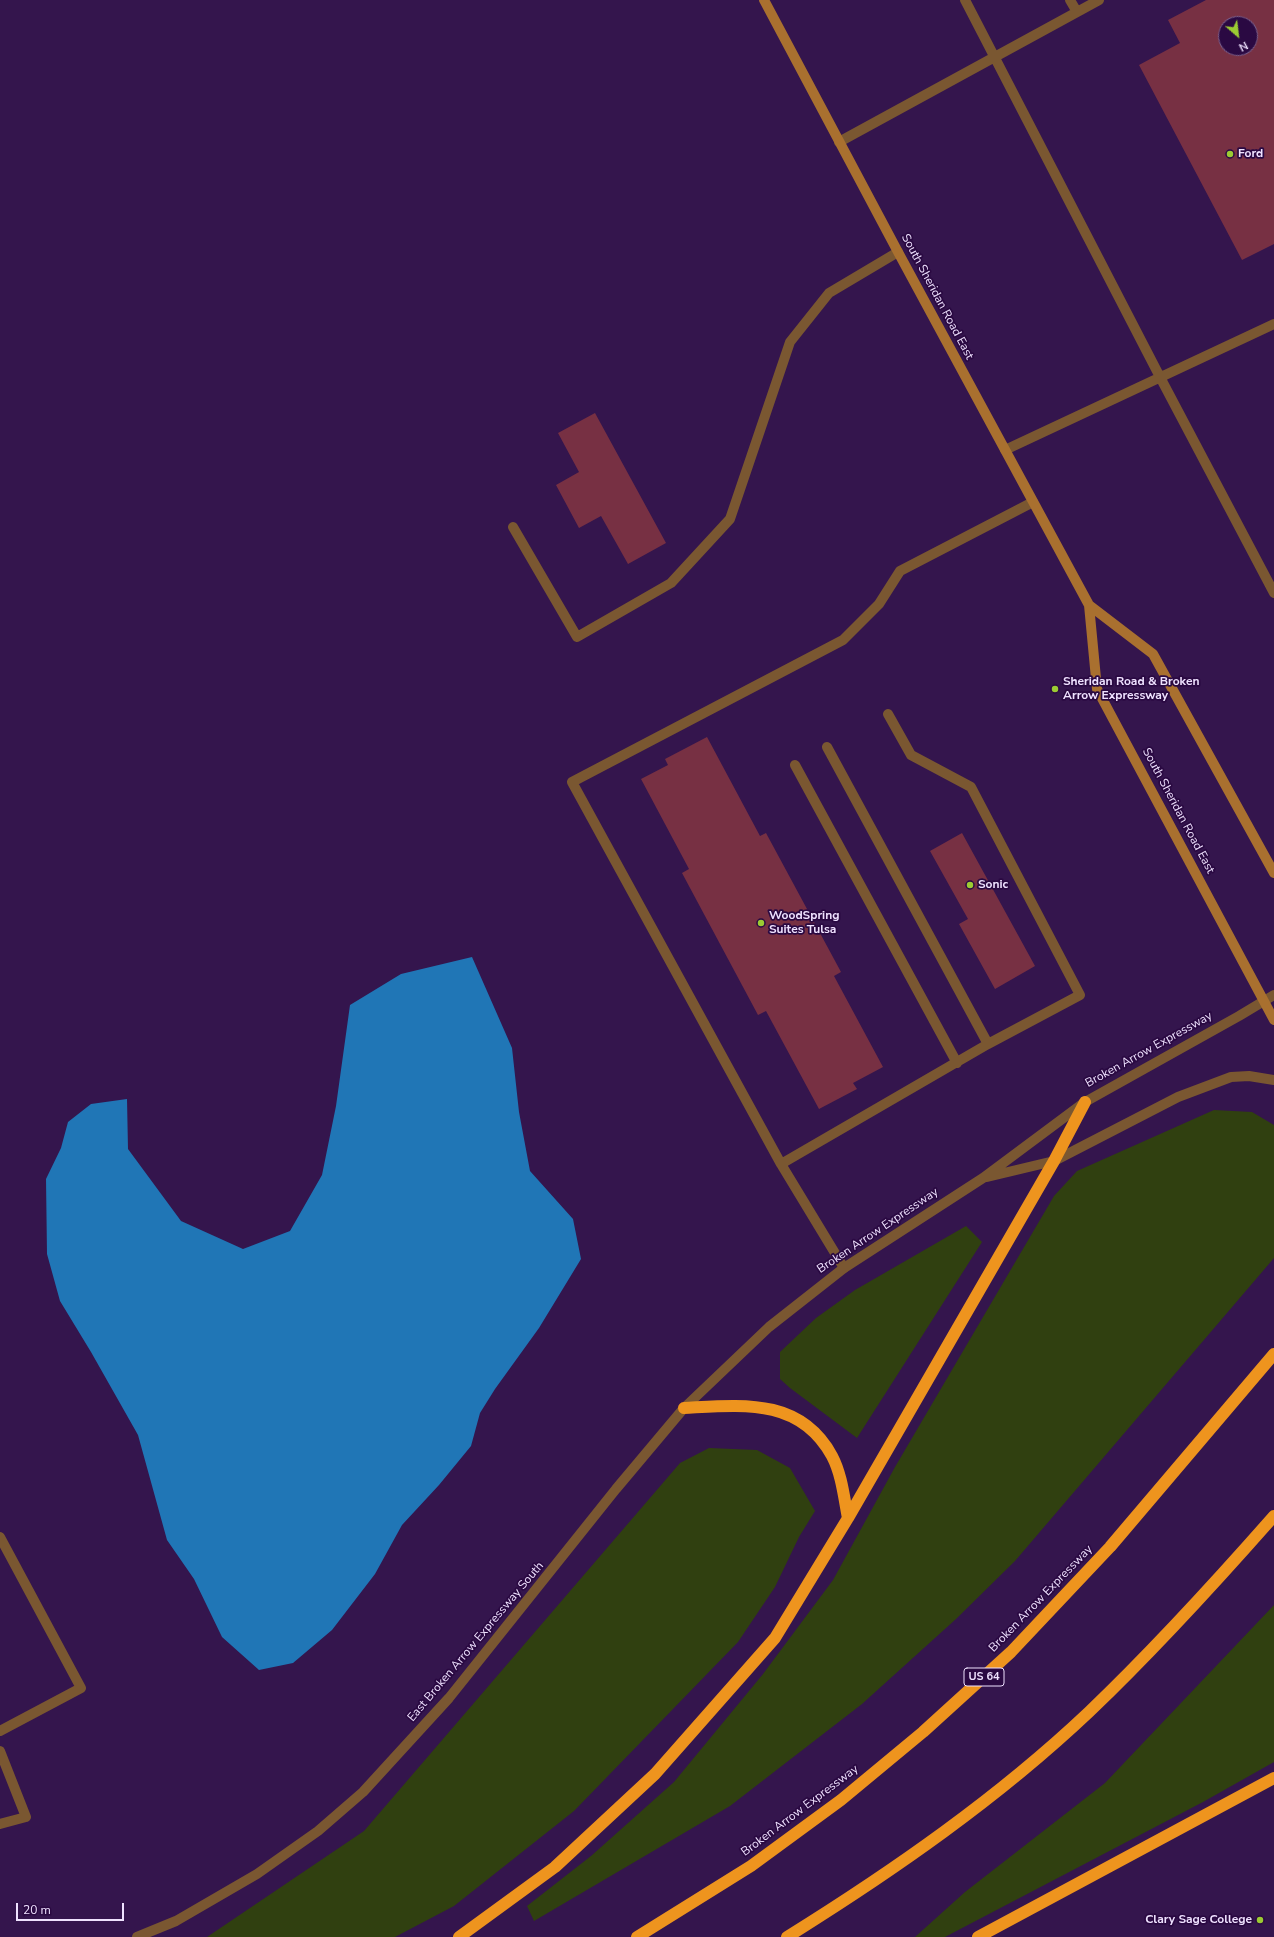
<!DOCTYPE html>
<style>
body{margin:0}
#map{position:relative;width:1274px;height:1937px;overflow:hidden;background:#34154d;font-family:"Nunito Sans",sans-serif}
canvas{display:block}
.north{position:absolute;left:1218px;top:16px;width:40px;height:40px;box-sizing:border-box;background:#2a0942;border:1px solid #79608e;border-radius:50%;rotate:152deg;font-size:11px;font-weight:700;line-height:16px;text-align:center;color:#efe2ff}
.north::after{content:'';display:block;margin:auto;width:14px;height:18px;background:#9bcb33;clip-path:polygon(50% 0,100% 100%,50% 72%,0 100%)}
.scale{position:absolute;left:16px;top:1903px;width:108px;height:18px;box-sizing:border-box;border:2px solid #efe2ff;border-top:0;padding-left:5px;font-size:12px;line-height:14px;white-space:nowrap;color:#efe2ff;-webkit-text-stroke:3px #2a0942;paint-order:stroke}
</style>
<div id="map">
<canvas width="1274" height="1937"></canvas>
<div class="north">N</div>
<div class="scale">20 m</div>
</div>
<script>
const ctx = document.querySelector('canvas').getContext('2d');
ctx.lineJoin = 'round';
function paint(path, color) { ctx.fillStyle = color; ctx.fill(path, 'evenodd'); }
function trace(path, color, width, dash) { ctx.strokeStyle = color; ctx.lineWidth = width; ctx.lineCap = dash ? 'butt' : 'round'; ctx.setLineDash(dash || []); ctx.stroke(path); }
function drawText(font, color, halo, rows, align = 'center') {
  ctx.font = font + ' "Nunito Sans",sans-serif'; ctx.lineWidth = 3.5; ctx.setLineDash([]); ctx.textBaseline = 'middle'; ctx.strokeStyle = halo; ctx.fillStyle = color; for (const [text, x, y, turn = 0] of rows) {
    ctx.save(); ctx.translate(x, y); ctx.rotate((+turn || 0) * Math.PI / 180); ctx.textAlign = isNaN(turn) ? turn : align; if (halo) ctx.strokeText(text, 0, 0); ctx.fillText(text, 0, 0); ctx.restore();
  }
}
paint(new Path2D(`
 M 1214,1110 L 1252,1112 L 1274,1125 L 1274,1258 L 1015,1561 L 956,1619 L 862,1704 L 730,1806 L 534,1921 L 527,1906 L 591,1856 L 674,1782 L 763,1674 L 833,1580 L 895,1467 L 1054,1196 L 1077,1171 Z
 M 966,1226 L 982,1242 L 857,1438 L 790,1388 L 780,1379 L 780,1352 L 816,1318 L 855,1290 Z
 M 709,1448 L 757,1450 L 790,1468 L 815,1511 L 799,1537 L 775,1587 L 738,1642 L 574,1811 L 454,1906 L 395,1937 L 207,1937 L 364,1831 L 680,1463 Z
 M 1274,1605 L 1274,1762 L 1203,1802 L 945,1937 L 915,1937 L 965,1892 L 1105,1783 Z`), '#304010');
paint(new Path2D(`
 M 472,957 L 512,1048 L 519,1112 L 530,1171 L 573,1219 L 581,1259 L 539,1328 L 495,1389 L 480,1413 L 471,1446 L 439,1485 L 402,1525 L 375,1574 L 332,1630 L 293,1663 L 259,1670 L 222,1637 L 194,1579 L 167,1540 L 138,1435 L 91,1352 L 60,1301 L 47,1254 L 46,1179 L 61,1148 L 68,1122 L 91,1104 L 127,1099 L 128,1149 L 181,1221 L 243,1249 L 290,1231 L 322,1175 L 336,1106 L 350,1005 L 401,974 Z`), '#2076b6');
paint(new Path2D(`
 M 1206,0 L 1274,0 L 1274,244 L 1242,260 L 1139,65 L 1180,43 L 1168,20 ZM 1226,24 L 1250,24 L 1250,48 L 1226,48 Z
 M 595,413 L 666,543 L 628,564 L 601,516 L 579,528 L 556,485 L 579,472 L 558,433 Z
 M 707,737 L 760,836 L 766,833 L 841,972 L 834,976 L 883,1067 L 853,1083 L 857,1089 L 819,1109 L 766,1011 L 758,1015 L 682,873 L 689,869 L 641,779 L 668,765 L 665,759 Z
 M 962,833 L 1035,966 L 995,989 L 959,924 L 968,919 L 930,851 Z`), '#773043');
trace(new Path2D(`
 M 965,0 L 1160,377 L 1274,593
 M 1070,0 L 1077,12
 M 839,142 L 1099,0
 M 1005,450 L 1274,324
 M 513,527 L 577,637 L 671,583 L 730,519 L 790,342 L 829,293 L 898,252
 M 827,747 L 988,1044 L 1080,995 L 971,787 L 911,755 L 888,714
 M 795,765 L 957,1063
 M 781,1164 L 988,1044
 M 844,1268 L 781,1164 L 572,782 L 843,640 L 879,604 L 900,571 L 1033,502
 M 0,1537 L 81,1688 L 0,1731
 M 0,1751 L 26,1817 L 0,1824`), '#7a5731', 10);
trace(new Path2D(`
 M 987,1177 L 1054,1161 L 1178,1097 L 1231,1077 L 1249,1076 L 1274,1080
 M 137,1937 L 176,1921 L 257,1874 L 318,1831 L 363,1792 L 449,1698 L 616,1489 L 684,1408 L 769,1327 L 844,1268 L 983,1178 L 1085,1102 L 1239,1016 L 1274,995`), '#7a5731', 10);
trace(new Path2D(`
 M 764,0 L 898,252 L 1089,605 L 1097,689 L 1274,1020
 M 1089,605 L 1153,654 L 1274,873`), '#a9702f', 10);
trace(new Path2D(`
 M 684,1408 C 741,1405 800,1397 832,1456 C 842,1475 844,1498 848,1518
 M 459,1937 L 555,1867 L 655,1774 L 775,1638 L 848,1518 L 1054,1161 L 1085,1102
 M 637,1937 L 751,1866 L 841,1800 L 923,1732 L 1011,1652 L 1110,1547 L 1274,1354
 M 787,1937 C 893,1871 998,1798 1089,1712 C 1154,1650 1215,1583 1274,1516
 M 978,1937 L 1274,1778`), '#ee941e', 12);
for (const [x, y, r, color] of [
 [1230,154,4,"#9bcb33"],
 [1055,689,4,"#9bcb33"],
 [970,885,4,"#9bcb33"],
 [761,923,4,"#9bcb33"],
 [1260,1920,4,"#9bcb33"]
]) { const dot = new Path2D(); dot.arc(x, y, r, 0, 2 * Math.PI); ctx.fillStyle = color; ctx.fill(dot); trace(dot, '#2a0942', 1.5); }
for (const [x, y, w] of [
 [984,1677,40]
]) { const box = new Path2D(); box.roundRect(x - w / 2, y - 9, w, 18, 3); ctx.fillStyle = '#2a0942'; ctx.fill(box); trace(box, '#efe2ff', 1); }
drawText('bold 11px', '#efe2ff', null, [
 ["US 64",984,1677]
]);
drawText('bold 12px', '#efe2ff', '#2a0942', [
 ["Ford",1238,154],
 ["Sheridan Road & Broken",1063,682],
 ["Arrow Expressway",1063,696],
 ["Sonic",978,885],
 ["WoodSpring",769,916],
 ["Suites Tulsa",769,930],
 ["Clary Sage College",1252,1920,"right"]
], 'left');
drawText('12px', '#efe2ff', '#2a0942', [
 ["South Sheridan Road East",937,297,62],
 ["South Sheridan Road East",1178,811,62],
 ["Broken Arrow Expressway",1149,1050,-29],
 ["Broken Arrow Expressway",878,1231,-34],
 ["Broken Arrow Expressway",1041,1599,-46],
 ["East Broken Arrow Expressway South",476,1642,-50],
 ["Broken Arrow Expressway",800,1811,-37]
]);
</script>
